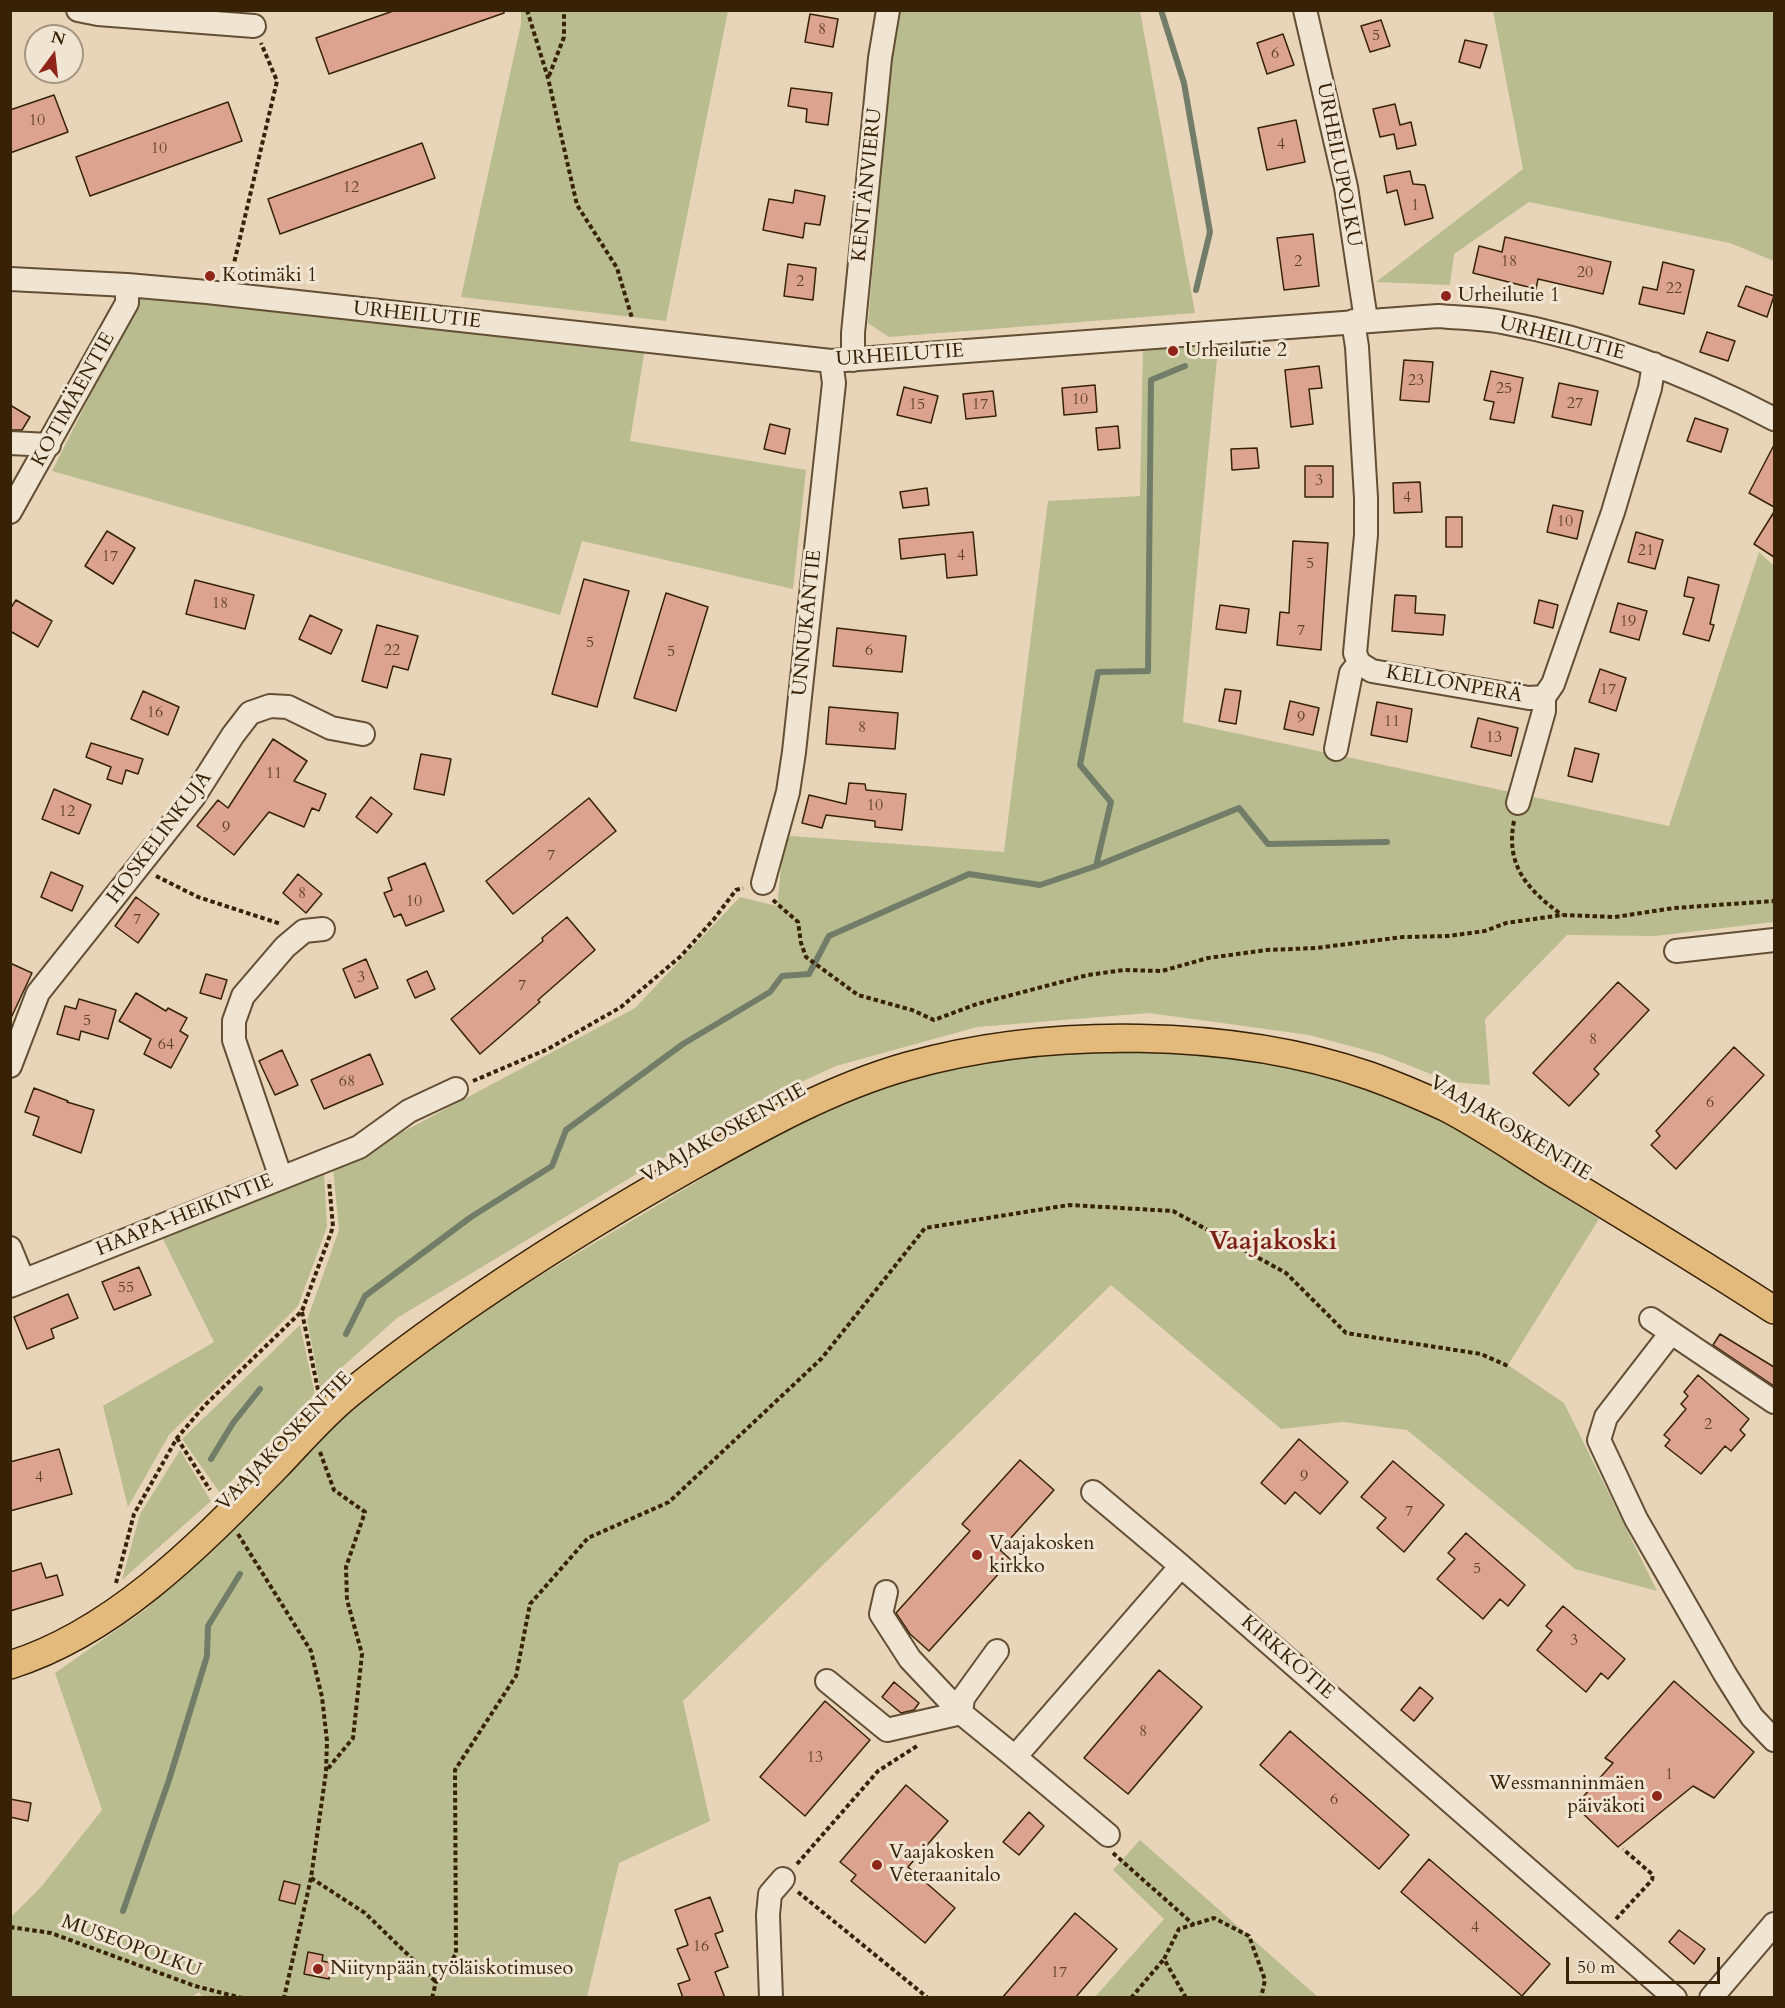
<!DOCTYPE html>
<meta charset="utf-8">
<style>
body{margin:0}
#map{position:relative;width:1785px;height:2008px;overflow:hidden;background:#e8d5b9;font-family:Cardo,serif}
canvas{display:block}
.frame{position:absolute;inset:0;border:12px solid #372206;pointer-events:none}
.north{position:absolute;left:24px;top:24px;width:60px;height:60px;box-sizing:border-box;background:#f0e4d2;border:2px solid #a69680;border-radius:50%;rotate:15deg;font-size:16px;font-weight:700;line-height:24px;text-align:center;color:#372206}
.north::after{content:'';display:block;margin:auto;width:21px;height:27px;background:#8f2418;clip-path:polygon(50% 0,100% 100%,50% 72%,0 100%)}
.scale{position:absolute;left:1566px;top:1957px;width:154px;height:27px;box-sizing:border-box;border:3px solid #372206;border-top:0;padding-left:8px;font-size:18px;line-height:21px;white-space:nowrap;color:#372206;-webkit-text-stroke:4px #f0e4d2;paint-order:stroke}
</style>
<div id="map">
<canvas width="1785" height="2008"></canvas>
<div class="frame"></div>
<div class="north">N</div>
<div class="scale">50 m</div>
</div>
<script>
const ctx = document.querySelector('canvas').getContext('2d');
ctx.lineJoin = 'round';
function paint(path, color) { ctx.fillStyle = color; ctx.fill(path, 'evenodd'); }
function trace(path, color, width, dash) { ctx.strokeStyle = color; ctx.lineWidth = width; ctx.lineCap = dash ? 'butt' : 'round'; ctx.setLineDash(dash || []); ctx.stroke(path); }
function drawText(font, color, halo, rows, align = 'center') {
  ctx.font = font + ' Cardo,serif'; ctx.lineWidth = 6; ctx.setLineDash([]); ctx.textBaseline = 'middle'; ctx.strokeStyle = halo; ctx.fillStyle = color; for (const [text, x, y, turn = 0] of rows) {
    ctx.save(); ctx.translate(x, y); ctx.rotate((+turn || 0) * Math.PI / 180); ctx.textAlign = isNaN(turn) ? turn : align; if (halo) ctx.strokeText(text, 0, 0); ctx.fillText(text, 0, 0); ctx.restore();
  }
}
paint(new Path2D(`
 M 521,11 L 728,11 L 666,321 L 461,297 L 521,24 Z
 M 898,11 L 1140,11 L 1195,313 L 889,337 L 868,323 L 891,54 Z
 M 1493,11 L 1774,11 L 1774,261 L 1730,243 L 1529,202 L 1454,254 L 1450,285 L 1376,282 L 1523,169 Z
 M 144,289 L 645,348 L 630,441 L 806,470 L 793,589 L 582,541 L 560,615 L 52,471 Z
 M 1143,347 L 1218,348 L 1183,722 L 1669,826 L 1759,552 L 1774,566 L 1774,922 L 1655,936 L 1567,935 L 1485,1019 L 1490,1085 L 1451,1082 L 1380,1054 L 1309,1035 L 1149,1013 L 977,1027 L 836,1066 L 753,1104 L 397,1318 L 320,1387 L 307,1320 L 339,1230 L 333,1169 L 635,1008 L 740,897 L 777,906 L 784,841 L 791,836 L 1004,852 L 1048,501 L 1140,496 Z
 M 1066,1050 L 1142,1050 L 1221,1054 L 1303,1069 L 1364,1085 L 1440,1119 L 1599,1219 L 1508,1365 L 1564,1403 L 1657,1591 L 1575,1569 L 1407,1430 L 1342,1422 L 1281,1429 L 1111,1285 L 683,1701 L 710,1821 L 619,1863 L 587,1997 L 203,1998 L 199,1992 L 190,1998 L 11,1997 L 10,1918 L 41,1887 L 102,1810 L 55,1673 L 145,1610 L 353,1408 L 471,1317 L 818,1109 L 905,1076 L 984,1059 Z
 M 324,1172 L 327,1227 L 298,1306 L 169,1435 L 128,1507 L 103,1406 L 214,1342 L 159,1231 Z
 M 300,1325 L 315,1394 L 220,1493 L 182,1439 Z
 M 180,1450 L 211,1501 L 122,1580 L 140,1514 Z
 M 1140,1840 L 1318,1997 L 1095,1997 L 1164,1919 L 1113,1870 Z`), '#b9bc8e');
trace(new Path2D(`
 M 1161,10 L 1184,83 L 1210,232 L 1196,290
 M 1096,866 L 1239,808 L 1268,844 L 1387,842
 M 346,1334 L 365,1296 L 471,1217 L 552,1166 L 566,1130 L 683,1044 L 770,992 L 782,976 L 809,974 L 829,936 L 969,874 L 1040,885 L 1096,866 L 1111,802 L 1080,765 L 1098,672 L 1148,671 L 1151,380 L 1185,366
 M 211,1459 L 233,1423 L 260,1389
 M 123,1911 L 169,1780 L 207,1656 L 208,1626 L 240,1574`), '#717d69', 6);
const building = new Path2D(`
 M 396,10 L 504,10 L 504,13 L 329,74 L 316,38 Z
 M 810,14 L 838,19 L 833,47 L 805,42 Z
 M 1381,20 L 1390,46 L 1370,52 L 1361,26 Z
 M 1283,34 L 1294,65 L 1267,74 L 1257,43 Z
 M 1465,40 L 1487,45 L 1480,68 L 1459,62 Z
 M 791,88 L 832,93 L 828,125 L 806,122 L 807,109 L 788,106 Z
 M 54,95 L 68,132 L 10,153 L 10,110 Z
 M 228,102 L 242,141 L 90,196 L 76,157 Z
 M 1395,104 L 1400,125 L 1411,122 L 1416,145 L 1397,149 L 1394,134 L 1380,137 L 1373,109 Z
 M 1296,120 L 1305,162 L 1267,170 L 1258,128 Z
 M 422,143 L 435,178 L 280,234 L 268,199 Z
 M 1410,171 L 1413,184 L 1425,185 L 1433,218 L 1405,225 L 1397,190 L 1387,193 L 1384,176 Z
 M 795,190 L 825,196 L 820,225 L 805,223 L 803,238 L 763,230 L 769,199 L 793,203 Z
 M 1313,234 L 1319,286 L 1284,290 L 1277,238 Z
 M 1505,237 L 1611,262 L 1603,294 L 1538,279 L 1536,289 L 1473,273 L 1479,246 L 1502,252 Z
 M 1663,262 L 1694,270 L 1684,314 L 1639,304 L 1643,287 L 1657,290 Z
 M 788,264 L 816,268 L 813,300 L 784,296 Z
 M 1746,286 L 1774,296 L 1767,317 L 1738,306 Z
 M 1707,332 L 1735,341 L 1728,361 L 1700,352 Z
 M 1404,360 L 1433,362 L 1429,402 L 1400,400 Z
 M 1319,366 L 1322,388 L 1309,389 L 1313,424 L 1291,427 L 1285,370 Z
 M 1491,371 L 1523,378 L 1514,423 L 1490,419 L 1494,402 L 1484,400 Z
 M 1559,383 L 1598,391 L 1591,425 L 1552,417 Z
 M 1095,385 L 1097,412 L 1064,415 L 1062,388 Z
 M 904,387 L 938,396 L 931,423 L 897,415 Z
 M 993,391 L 996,416 L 966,419 L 963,394 Z
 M 10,405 L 30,417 L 22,430 L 10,430 Z
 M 1695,418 L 1728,429 L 1721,452 L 1687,441 Z
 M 770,424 L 790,429 L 785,454 L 764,449 Z
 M 1118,426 L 1120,448 L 1098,450 L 1096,428 Z
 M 1774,445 L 1774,507 L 1749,493 Z
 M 1257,448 L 1259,468 L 1232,470 L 1231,449 Z
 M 1305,466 L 1333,466 L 1333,497 L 1305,497 Z
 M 1420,482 L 1422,512 L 1394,513 L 1393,483 Z
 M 927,488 L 929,505 L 903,508 L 900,492 Z
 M 1553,505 L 1583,511 L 1577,539 L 1547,532 Z
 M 1774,512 L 1774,557 L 1754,544 Z
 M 1446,517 L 1462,517 L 1462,547 L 1446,547 Z
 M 107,531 L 135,548 L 113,584 L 85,566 Z
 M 973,532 L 977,575 L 947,578 L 945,554 L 901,559 L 899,539 Z
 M 1636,532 L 1663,540 L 1655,569 L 1628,562 Z
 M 1293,541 L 1328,543 L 1321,650 L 1277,645 L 1280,612 L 1289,613 Z
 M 1688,577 L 1719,585 L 1710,624 L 1714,625 L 1709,641 L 1683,634 L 1694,598 L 1684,596 Z
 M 584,579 L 629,591 L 597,707 L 552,694 Z
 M 195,580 L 254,595 L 245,629 L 186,614 Z
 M 666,593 L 708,607 L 676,711 L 634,698 Z
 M 1395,595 L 1416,596 L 1415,613 L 1445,615 L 1443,635 L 1392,631 Z
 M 16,600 L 52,621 L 38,647 L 10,631 L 10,609 Z
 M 1539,600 L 1558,605 L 1553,628 L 1534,623 Z
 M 1618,603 L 1647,611 L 1639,640 L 1610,632 Z
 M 1220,605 L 1249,609 L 1246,633 L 1216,629 Z
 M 310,615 L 342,630 L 331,654 L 299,639 Z
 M 377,625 L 418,636 L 408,670 L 393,666 L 387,688 L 362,681 Z
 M 837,628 L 906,636 L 902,672 L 833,666 Z
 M 1600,669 L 1626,678 L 1616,711 L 1589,702 Z
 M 1225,689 L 1241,691 L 1236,724 L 1219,721 Z
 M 143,691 L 179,707 L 168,735 L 131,719 Z
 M 1290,701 L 1319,708 L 1313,735 L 1284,729 Z
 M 1377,702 L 1412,709 L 1407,742 L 1371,735 Z
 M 829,707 L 898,713 L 895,749 L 826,744 Z
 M 1478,718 L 1518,728 L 1511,756 L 1471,747 Z
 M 273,739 L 307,761 L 294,781 L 326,794 L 319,811 L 312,808 L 304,827 L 269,812 L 234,855 L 197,826 L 218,800 L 228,808 Z
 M 91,743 L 143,759 L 138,774 L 126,770 L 122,784 L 107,779 L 111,767 L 86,757 Z
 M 1575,748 L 1599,754 L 1592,782 L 1568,776 Z
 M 421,754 L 451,759 L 444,795 L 414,789 Z
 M 849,783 L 865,784 L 866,790 L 906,794 L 902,830 L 875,827 L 875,821 L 826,815 L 822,828 L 802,823 L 809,795 L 846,804 Z
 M 54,789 L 91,805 L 79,834 L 42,819 Z
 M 371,797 L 392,814 L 377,833 L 356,817 Z
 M 589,798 L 616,831 L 513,914 L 486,881 Z
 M 425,863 L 444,911 L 406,926 L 401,914 L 394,917 L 384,893 L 392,890 L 388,878 Z
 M 51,872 L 83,886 L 72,911 L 41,897 Z
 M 298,874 L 322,894 L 306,913 L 283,893 Z
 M 136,897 L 159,914 L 138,943 L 115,926 Z
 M 567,917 L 595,950 L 538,1000 L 540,1002 L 480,1054 L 451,1019 L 543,941 L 542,938 Z
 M 366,959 L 378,988 L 355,998 L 343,969 Z
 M 10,963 L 32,973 L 10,1020 Z
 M 427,971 L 435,989 L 415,998 L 407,980 Z
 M 206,974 L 227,980 L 221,999 L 200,993 Z
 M 1618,982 L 1649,1010 L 1594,1069 L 1599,1074 L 1569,1106 L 1533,1073 Z
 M 136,993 L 166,1011 L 168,1008 L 187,1018 L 180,1031 L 188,1036 L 171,1068 L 144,1054 L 151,1039 L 119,1021 Z
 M 79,999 L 116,1010 L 108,1039 L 81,1031 L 79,1040 L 57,1034 L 65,1006 L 76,1009 Z
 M 1734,1047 L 1764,1075 L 1676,1169 L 1651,1145 L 1660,1136 L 1656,1131 Z
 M 282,1050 L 298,1085 L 275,1095 L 259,1061 Z
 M 370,1054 L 383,1084 L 324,1109 L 311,1080 Z
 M 34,1088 L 68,1101 L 67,1102 L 94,1110 L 81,1153 L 33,1135 L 39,1117 L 25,1112 Z
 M 139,1267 L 151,1295 L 114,1310 L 102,1282 Z
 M 68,1294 L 78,1318 L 51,1329 L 54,1338 L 27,1349 L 14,1317 Z
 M 1720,1334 L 1774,1367 L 1774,1386 L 1713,1345 Z
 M 1698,1375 L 1749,1419 L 1740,1430 L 1745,1435 L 1731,1451 L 1725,1446 L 1701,1474 L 1665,1446 L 1670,1440 L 1664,1435 L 1686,1409 L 1681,1404 L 1688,1396 L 1684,1392 Z
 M 1299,1439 L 1348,1482 L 1320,1514 L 1295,1492 L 1285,1504 L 1261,1483 Z
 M 59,1449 L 72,1494 L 10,1511 L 10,1462 Z
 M 1020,1460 L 1054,1490 L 1000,1550 L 1011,1560 L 929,1651 L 910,1634 L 896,1613 L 970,1531 L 962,1524 Z
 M 1393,1461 L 1444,1505 L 1404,1552 L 1377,1528 L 1386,1518 L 1361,1497 Z
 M 1466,1533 L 1525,1585 L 1508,1606 L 1500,1599 L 1483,1619 L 1437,1579 L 1455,1559 L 1448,1553 Z
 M 41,1563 L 46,1578 L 57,1575 L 63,1595 L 10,1611 L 10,1572 Z
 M 1563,1606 L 1625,1659 L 1608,1679 L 1601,1673 L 1586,1692 L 1537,1650 L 1552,1631 L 1546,1626 Z
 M 1159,1670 L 1202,1707 L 1128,1794 L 1084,1758 Z
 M 1674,1681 L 1754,1752 L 1714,1798 L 1693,1786 L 1618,1847 L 1575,1806 L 1613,1763 L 1605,1758 Z
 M 894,1682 L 919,1703 L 914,1710 L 901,1713 L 882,1697 Z
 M 1420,1687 L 1433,1698 L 1414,1721 L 1401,1710 Z
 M 825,1701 L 870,1740 L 805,1816 L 760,1777 Z
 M 1290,1731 L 1409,1835 L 1379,1869 L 1260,1765 Z
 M 906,1785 L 948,1821 L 908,1867 L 955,1908 L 925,1943 L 851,1881 L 856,1875 L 840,1862 Z
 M 10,1799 L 31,1803 L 28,1821 L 10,1817 Z
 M 1029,1812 L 1044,1826 L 1019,1855 L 1003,1842 Z
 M 1429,1859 L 1550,1964 L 1522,1996 L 1401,1892 Z
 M 284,1881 L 300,1885 L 295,1904 L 279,1900 Z
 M 710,1897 L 723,1931 L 715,1934 L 728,1967 L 715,1972 L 725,1998 L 683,1998 L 678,1984 L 690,1980 L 677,1949 L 688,1945 L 675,1910 Z
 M 1075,1913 L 1117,1949 L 1075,1998 L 1002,1998 Z
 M 1679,1930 L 1705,1949 L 1694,1964 L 1669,1942 Z
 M 308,1952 L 323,1955 L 322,1961 L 332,1963 L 329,1979 L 304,1974 Z`);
paint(building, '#dca48f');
trace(building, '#372206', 1.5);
const minor = new Path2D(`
 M 78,10 L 98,14 L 254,26
 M 1305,10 L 1346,187 L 1366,320
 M 10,279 L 127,285 L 207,292 L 831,361 L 1438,316 C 1460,318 1482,318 1502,322 C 1598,340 1689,374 1774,419
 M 1353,321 L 1357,347 L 1366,498 L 1366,535 L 1355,653 L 1359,663 L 1372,671 L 1529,698 L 1544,697 L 1553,684 L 1613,512 L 1650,388 L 1654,364
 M 853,360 L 853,333 L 880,58 L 888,10
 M 10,443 L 49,445
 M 10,512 L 127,303 L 127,285
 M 1336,749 L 1351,673 L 1359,663
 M 1518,803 L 1544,711 L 1544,697
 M 763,883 L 788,792 L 794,752 L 834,383 L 831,361
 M 1676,951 L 1774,940
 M 10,1066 L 38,993 L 193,798 L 233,735 L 250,713 L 270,706 L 288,707 L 331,728 L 363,734
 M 281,1178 L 234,1040 L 234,1021 L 243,996 L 285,947 L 304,931 L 323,929
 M 10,1248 L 23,1280
 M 10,1286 L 359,1147 L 409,1111 L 456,1089
 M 1651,1319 L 1774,1402
 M 1671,1333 L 1606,1417 L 1599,1440 L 1636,1519 L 1725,1674 L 1752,1717 L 1774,1740
 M 1093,1492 L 1181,1566
 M 886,1592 L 881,1614 L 910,1659 L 961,1713 L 1015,1757
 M 827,1681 L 887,1730 L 961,1713
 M 961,1713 L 963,1698 L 997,1651
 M 1108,1835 L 1015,1757 L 1181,1566 L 1675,1998
 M 771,1998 L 768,1915 L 770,1894 L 783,1879
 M 1711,1998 L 1774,1924`);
const major = new Path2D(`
 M 10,1665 C 116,1632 201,1543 277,1466 C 300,1442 323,1415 349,1394 C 454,1309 569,1236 687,1169 C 758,1129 830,1088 908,1066 C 1047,1027 1233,1028 1370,1076 C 1395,1085 1421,1096 1445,1107 C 1482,1126 1522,1154 1558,1176 C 1631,1220 1703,1264 1774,1310`);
trace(minor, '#634f33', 26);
trace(major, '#372206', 30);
trace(new Path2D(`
 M 527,10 L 548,78 L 577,205 L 617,268 L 632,318
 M 549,76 L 564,37 L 564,10
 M 231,276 L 277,81 L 261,43
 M 1514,821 C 1505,866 1528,890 1562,915
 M 156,876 L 198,897 L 281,924
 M 773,900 L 798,922 L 801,943 L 806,957 L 858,995 L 912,1010 L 934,1020 L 977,1004 L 1088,975 L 1124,970 L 1162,971 L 1208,958 L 1267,950 L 1316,948 L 1403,937 L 1448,936 L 1485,931 L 1506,923 L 1562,915 L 1615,917 L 1674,908 L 1774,901
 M 473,1081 L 548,1049 L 621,1007 L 681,956 L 714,919 L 736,890 L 743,888
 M 302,1312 L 318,1390
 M 177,1438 L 210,1490
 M 320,1452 L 334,1490 L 365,1512 L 346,1567 L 347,1600 L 362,1654 L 353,1738 L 326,1771
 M 238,1534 L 311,1651 L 322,1697 L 327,1741 L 326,1772 L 311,1878 L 284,1998
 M 116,1583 L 134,1514 L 177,1438 L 205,1405 L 302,1311 L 333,1227 L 329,1181
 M 1113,1853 L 1194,1925
 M 797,1864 L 878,1771 L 917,1746
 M 311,1878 L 365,1913 L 436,1982
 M 798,1892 L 928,1998
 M 1616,1919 L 1652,1880 L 1653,1875 L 1623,1849
 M 10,1927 L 51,1933 L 195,1986 L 242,1998
 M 432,1998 L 436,1982 L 456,1954 L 455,1770 L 516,1676 L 530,1604 L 588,1538 L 669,1502 L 822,1358 L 925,1228 L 1069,1205 L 1173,1211 L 1286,1273 L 1346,1333 L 1481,1354 L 1508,1366
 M 1131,1998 L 1164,1959
 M 1186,1998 L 1164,1959 L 1179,1929 L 1214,1918 L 1249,1936 L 1265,1980 L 1261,1998`), '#372206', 4, [4.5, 3]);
trace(minor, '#f0e4d2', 22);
trace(major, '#e4ba7c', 27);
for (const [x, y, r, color] of [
 [210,276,6,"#8f2418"],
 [1446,296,6,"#8f2418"],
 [1173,351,6,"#8f2418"],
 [977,1555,6,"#8f2418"],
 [1657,1796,6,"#8f2418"],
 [877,1865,6,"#8f2418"],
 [318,1969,6,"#8f2418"]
]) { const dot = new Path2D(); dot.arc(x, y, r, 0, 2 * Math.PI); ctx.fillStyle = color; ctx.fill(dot); trace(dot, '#f0e4d2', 2); }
drawText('16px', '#604228', null, [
 ["8",822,30],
 ["5",1376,36],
 ["6",1275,54],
 ["10",37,121],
 ["4",1281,145],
 ["10",159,149],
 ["12",351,188],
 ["1",1415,206],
 ["2",1298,262],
 ["18",1509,262],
 ["20",1585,273],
 ["2",800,282],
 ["22",1674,289],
 ["23",1416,381],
 ["25",1504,389],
 ["10",1080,400],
 ["27",1575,404],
 ["15",917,405],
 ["17",980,405],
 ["3",1319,481],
 ["4",1407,498],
 ["10",1565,522],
 ["21",1646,551],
 ["4",961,556],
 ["17",110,557],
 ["5",1310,564],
 ["18",220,604],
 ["19",1628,622],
 ["7",1301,631],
 ["5",590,643],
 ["22",392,651],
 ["6",869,651],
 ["5",671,652],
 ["17",1608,690],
 ["16",155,713],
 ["9",1301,718],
 ["11",1392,722],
 ["8",862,728],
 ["13",1494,738],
 ["11",274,774],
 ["10",875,806],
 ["12",67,812],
 ["9",226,828],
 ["7",551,856],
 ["8",302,894],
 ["10",414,902],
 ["7",137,920],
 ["3",361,978],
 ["7",522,986],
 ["5",87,1021],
 ["8",1593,1040],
 ["64",166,1045],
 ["68",347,1082],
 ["6",1710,1103],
 ["55",126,1288],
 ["2",1708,1425],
 ["9",1304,1477],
 ["4",39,1478],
 ["7",1409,1512],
 ["5",1477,1569],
 ["3",1574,1641],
 ["8",1143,1732],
 ["13",815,1758],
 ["1",1669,1775],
 ["6",1334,1800],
 ["4",1475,1928],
 ["16",701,1947],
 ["17",1059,1973]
]);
drawText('20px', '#372206', '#f0e4d2', [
 ["URHEILUPOLKU",1338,165,79],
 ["KENTÄNVIERU",868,185,-84],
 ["URHEILUTIE",417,316,6],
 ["URHEILUTIE",1562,339,14],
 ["URHEILUTIE",900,356,-4],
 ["KOTIMÄENTIE",74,400,-61],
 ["UNNUKANTIE",808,623,-84],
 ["KELLONPERÄ",1454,685,10],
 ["HOSKELINKUJA",160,838,-53],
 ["VAAJAKOSKENTIE",1510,1129,31],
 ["VAAJAKOSKENTIE",724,1134,-29],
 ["HAAPA-HEIKINTIE",185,1216,-22],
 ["VAAJAKOSKENTIE",285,1442,-46],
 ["KIRKKOTIE",1287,1658,41],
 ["MUSEOPOLKU",131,1947,20]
]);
drawText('20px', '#372206', '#f0e4d2', [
 ["Kotimäki 1",222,276],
 ["Urheilutie 1",1458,296],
 ["Urheilutie 2",1185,351],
 ["Vaajakosken",989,1544],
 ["kirkko",989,1567],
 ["Wessmanninmäen",1645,1784,"right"],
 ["päiväkoti",1645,1807,"right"],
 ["Vaajakosken",889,1853],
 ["Veteraanitalo",889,1876],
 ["Niitynpään työläiskotimuseo",330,1969]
], 'left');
drawText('bold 26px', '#7a1f14', '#f0e4d2', [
 ["Vaajakoski",1273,1243]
]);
</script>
